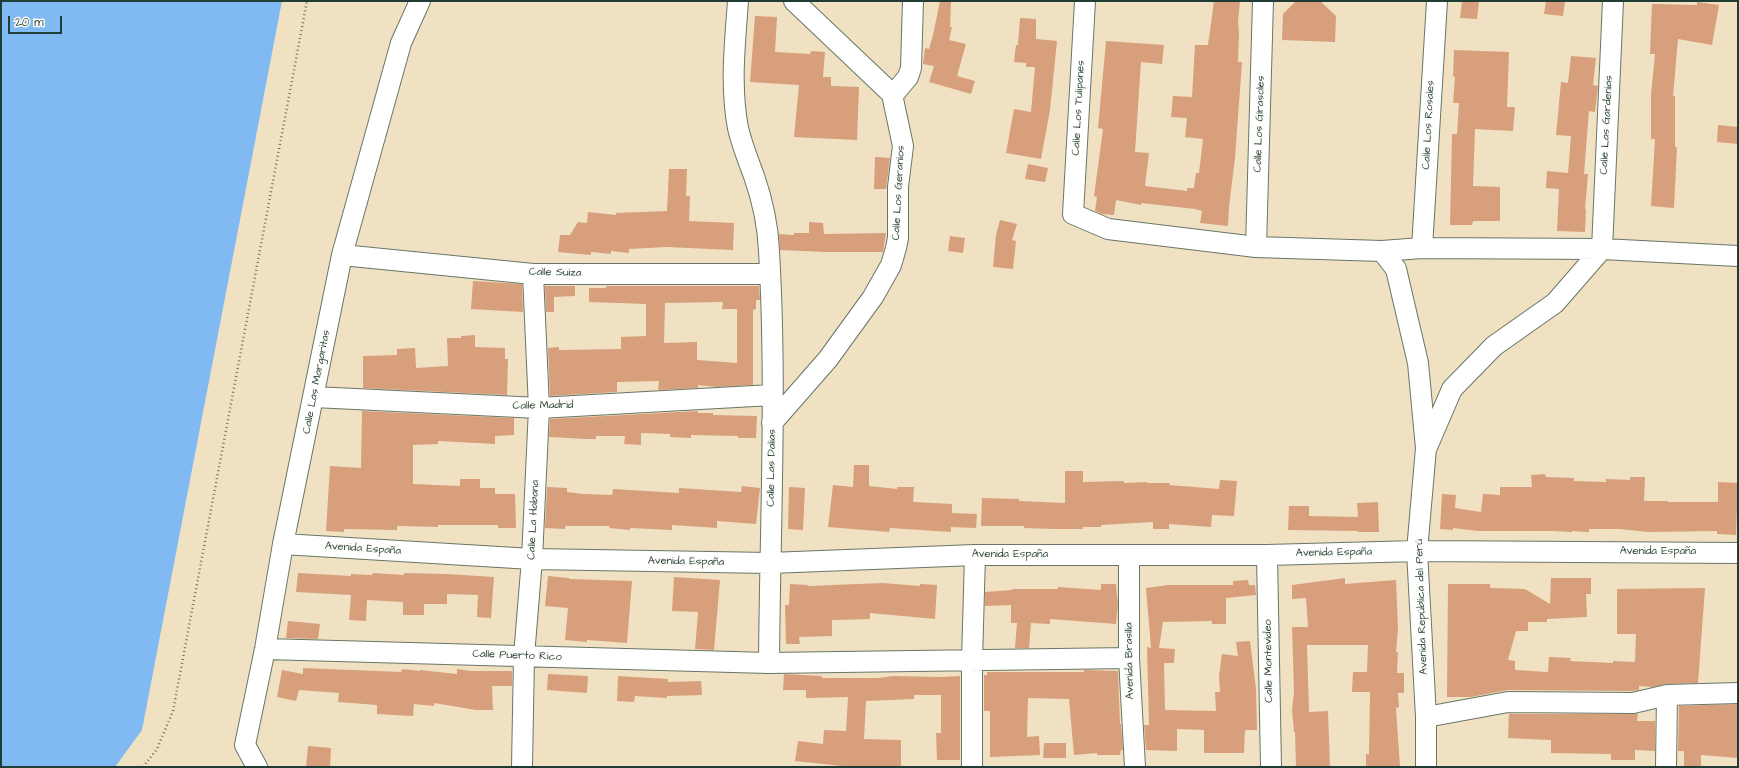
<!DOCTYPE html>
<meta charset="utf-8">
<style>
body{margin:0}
#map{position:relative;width:1739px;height:768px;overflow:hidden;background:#f0e1c3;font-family:"Architects Daughter",sans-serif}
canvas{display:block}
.frame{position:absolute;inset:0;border:2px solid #1f3d34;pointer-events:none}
.scale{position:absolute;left:8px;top:16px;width:54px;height:18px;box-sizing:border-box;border:2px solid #1f3d34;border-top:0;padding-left:5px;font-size:12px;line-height:14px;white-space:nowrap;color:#1f3d34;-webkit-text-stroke:3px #fdfcf7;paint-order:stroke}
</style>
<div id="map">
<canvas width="1739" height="768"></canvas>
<div class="frame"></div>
<div class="scale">20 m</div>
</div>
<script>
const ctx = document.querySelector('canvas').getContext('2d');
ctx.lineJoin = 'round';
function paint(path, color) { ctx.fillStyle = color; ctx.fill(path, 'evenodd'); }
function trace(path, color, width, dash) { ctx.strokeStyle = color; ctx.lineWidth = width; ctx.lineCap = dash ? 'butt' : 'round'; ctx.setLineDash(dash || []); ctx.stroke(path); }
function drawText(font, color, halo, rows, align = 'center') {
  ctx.font = font + ' "Architects Daughter",sans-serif'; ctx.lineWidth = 3; ctx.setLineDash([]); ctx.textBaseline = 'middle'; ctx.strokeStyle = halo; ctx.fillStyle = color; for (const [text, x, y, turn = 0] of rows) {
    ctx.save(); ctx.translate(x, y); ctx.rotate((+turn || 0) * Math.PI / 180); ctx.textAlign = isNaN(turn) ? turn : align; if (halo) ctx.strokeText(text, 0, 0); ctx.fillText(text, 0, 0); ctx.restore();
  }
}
paint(new Path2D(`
 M 1,1 L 282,1 L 142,730 L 115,767 L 1,767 Z`), '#81baf2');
paint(new Path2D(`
 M 940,1 L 951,1 L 950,27 L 952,27 L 949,40 L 966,44 L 957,76 L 975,81 L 971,94 L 929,82 L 934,66 L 923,64 L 925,48 L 929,49 L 933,35 Z
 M 1214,1 L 1240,1 L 1238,21 L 1239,33 L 1238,62 L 1242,62 L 1235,158 L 1229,207 L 1228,226 L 1200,223 L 1202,211 L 1195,209 L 1141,203 L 1141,205 L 1116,200 L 1114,215 L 1102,214 L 1095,211 L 1097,197 L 1094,196 L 1103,129 L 1098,128 L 1106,41 L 1164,45 L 1162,64 L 1141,62 L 1135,152 L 1149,153 L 1145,186 L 1187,191 L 1187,188 L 1194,188 L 1196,173 L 1199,173 L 1203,139 L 1185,137 L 1187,118 L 1171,117 L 1173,96 L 1192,97 L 1195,45 L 1208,45 Z
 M 1296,1 L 1320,1 L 1336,16 L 1335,42 L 1282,40 L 1283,14 Z
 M 1462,1 L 1479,1 L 1477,19 L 1460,18 Z
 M 1546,1 L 1565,1 L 1563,16 L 1544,14 Z
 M 1697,2 L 1719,5 L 1712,45 L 1678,39 L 1673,96 L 1675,96 L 1675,147 L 1677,147 L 1674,208 L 1651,206 L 1655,139 L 1651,139 L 1651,95 L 1655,54 L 1650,54 L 1652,4 L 1697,5 Z
 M 755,16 L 777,17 L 775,52 L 810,54 L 811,51 L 825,52 L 823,77 L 831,77 L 831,86 L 859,87 L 857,140 L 794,137 L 799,85 L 750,82 Z
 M 1020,18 L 1036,19 L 1036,39 L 1057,41 L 1050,110 L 1041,159 L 1006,153 L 1014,109 L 1031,112 L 1035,67 L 1026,67 L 1026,63 L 1014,62 L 1016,45 L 1018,45 Z
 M 1454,50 L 1509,52 L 1507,107 L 1515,107 L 1513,131 L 1475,129 L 1473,186 L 1500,187 L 1500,221 L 1473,221 L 1472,225 L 1450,225 L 1452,134 L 1457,134 L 1459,103 L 1453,103 L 1455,77 L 1453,76 Z
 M 1571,56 L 1596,58 L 1593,85 L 1598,86 L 1595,112 L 1589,111 L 1584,174 L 1588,174 L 1585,209 L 1586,209 L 1585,232 L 1557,231 L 1559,189 L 1546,188 L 1547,171 L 1568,173 L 1571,136 L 1556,135 L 1561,82 L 1568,83 Z
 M 1718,125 L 1738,127 L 1738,144 L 1717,142 Z
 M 875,157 L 890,158 L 886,189 L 874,189 Z
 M 1028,164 L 1048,168 L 1045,182 L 1025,179 Z
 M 669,169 L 687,169 L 686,196 L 690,196 L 689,221 L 734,223 L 733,250 L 666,247 L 629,249 L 629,253 L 611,251 L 611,254 L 591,252 L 591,255 L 558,252 L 560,235 L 570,235 L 578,222 L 587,223 L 588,212 L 616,215 L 616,213 L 667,211 Z
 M 1000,220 L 1017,224 L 1012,240 L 1016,241 L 1013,269 L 993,267 L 996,235 Z
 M 809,222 L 823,223 L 824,234 L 886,233 L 883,252 L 825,252 L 780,250 L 779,234 L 794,235 L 794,233 L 809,233 Z
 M 950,236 L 965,238 L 963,253 L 948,251 Z
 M 473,281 L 522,284 L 523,312 L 471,309 Z
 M 545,286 L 575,286 L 575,296 L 554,297 L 554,312 L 546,312 Z
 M 606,286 L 759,286 L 760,300 L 756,300 L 756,309 L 753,310 L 753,385 L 717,387 L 698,385 L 698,388 L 658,390 L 659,381 L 617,382 L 617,392 L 550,396 L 548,348 L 559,347 L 559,350 L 621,349 L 621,337 L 646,336 L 646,304 L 589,302 L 589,288 L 606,288 ZM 723,302 L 722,309 L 737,309 L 737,363 L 697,360 L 697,342 L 664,343 L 665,303 Z
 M 475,335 L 475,347 L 505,348 L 505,359 L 508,359 L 507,395 L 363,388 L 363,356 L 397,355 L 397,349 L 415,348 L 416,368 L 448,366 L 447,338 L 461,338 L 461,336 Z
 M 362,411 L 514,418 L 514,435 L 495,436 L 495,444 L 438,441 L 438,444 L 413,445 L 413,484 L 460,486 L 460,479 L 480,479 L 480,488 L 495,488 L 495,494 L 515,494 L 516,528 L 498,528 L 498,525 L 438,525 L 438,527 L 397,526 L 397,530 L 344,529 L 344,532 L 326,531 L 330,466 L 361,468 Z
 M 698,411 L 698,413 L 713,413 L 713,415 L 757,416 L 756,438 L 738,438 L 738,436 L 691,435 L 691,438 L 670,437 L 670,434 L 641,433 L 641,445 L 624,444 L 625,436 L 596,436 L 596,439 L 587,439 L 549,437 L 550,419 Z
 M 854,465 L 869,465 L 869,486 L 897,489 L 897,487 L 914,487 L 913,502 L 952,504 L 952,513 L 977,514 L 976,528 L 951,527 L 951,532 L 890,528 L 889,532 L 828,527 L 833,485 L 853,487 Z
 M 1065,471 L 1083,471 L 1083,482 L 1124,481 L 1124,483 L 1147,482 L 1147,483 L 1170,483 L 1169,485 L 1219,489 L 1220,480 L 1237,481 L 1234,516 L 1212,515 L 1211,527 L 1169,524 L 1169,529 L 1153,529 L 1153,522 L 1101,525 L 1101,527 L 1083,527 L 1083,529 L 1054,529 L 1024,528 L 1024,526 L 981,526 L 982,498 L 1019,499 L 1019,501 L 1065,503 Z
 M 1545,474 L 1546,477 L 1574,478 L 1574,481 L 1606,482 L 1606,479 L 1630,480 L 1630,477 L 1645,477 L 1644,501 L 1668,501 L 1668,502 L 1718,502 L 1718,482 L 1738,483 L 1736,535 L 1717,534 L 1717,531 L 1648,532 L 1620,529 L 1589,529 L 1589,532 L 1572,531 L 1572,532 L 1553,531 L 1478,531 L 1453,528 L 1453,530 L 1440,529 L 1442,494 L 1456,495 L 1455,508 L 1481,512 L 1483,494 L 1500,495 L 1500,487 L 1532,487 L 1531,475 Z
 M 742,486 L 760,488 L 756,524 L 717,521 L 717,528 L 672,525 L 672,530 L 630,528 L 630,530 L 609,528 L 610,526 L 565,526 L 565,529 L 545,528 L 547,487 L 567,488 L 567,492 L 583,494 L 612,495 L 613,489 L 679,493 L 679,488 L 741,492 Z
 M 789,487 L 805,488 L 803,530 L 788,529 Z
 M 1378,502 L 1379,532 L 1358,532 L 1358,531 L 1288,530 L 1289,506 L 1309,506 L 1309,516 L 1358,517 L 1357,503 Z
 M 298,573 L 351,576 L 351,574 L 372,575 L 373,573 L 404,575 L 404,573 L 447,574 L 494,577 L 491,618 L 477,617 L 478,595 L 447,594 L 447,604 L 424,604 L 424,615 L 403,615 L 403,602 L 367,600 L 366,621 L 349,620 L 351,595 L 296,592 Z
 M 548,576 L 569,578 L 569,579 L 632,581 L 627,643 L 587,640 L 587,642 L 565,640 L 568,608 L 545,606 Z
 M 674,577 L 720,580 L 714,650 L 695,649 L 698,612 L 672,611 Z
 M 1345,578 L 1345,584 L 1396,580 L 1398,629 L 1396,652 L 1398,652 L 1397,673 L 1404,673 L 1404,693 L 1398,693 L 1399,707 L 1396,708 L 1400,767 L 1366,767 L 1366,754 L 1369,754 L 1370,692 L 1352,692 L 1353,672 L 1367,672 L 1368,645 L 1307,645 L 1309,712 L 1328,711 L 1330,767 L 1296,767 L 1295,732 L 1294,732 L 1292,709 L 1294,692 L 1292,627 L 1308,627 L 1306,598 L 1292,599 L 1292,585 Z
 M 1551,578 L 1591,578 L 1591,594 L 1586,594 L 1587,617 L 1547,619 L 1547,622 L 1528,622 L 1528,631 L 1516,631 L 1508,660 L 1515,661 L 1515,670 L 1548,672 L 1549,657 L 1571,658 L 1570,661 L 1613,663 L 1613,661 L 1635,662 L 1636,634 L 1617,634 L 1617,589 L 1705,588 L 1698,683 L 1667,684 L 1653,687 L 1639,686 L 1639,690 L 1632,691 L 1508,690 L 1471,697 L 1447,697 L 1448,584 L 1490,584 L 1490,588 L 1525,589 L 1550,604 Z
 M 1248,580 L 1249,585 L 1255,585 L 1256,595 L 1226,598 L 1226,624 L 1212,624 L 1212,621 L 1163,622 L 1159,648 L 1175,649 L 1174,663 L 1164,663 L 1165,710 L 1216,711 L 1215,692 L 1220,692 L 1219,676 L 1222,654 L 1238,656 L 1236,642 L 1250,641 L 1256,689 L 1257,730 L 1245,730 L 1244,753 L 1204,753 L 1204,730 L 1177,729 L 1177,751 L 1146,750 L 1144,725 L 1149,725 L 1147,647 L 1151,648 L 1146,588 L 1168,585 L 1233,585 L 1233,581 Z
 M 883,583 L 920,586 L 920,584 L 937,585 L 935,619 L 870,613 L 870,619 L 832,620 L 832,636 L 799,637 L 800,644 L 786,644 L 785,605 L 789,605 L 790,584 L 808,585 L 808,586 Z
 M 1101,584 L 1116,584 L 1118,605 L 1116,624 L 1050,619 L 1050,624 L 1031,623 L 1029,648 L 1015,648 L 1017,623 L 1011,623 L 1011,605 L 985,606 L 985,592 L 1012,590 L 1012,589 L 1058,589 L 1058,587 L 1101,590 Z
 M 288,621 L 320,624 L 318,639 L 286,638 Z
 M 303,668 L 401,672 L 402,669 L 420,671 L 420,670 L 457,674 L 457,669 L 471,671 L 512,671 L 512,686 L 492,686 L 493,710 L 476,710 L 434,703 L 434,706 L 414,704 L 413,716 L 377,714 L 377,705 L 338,702 L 339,693 L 299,690 L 296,701 L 277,697 L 282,670 L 303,674 Z
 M 1084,670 L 1118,671 L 1120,724 L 1121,724 L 1123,750 L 1121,750 L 1120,755 L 1097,755 L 1097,753 L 1074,755 L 1069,699 L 1028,698 L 1027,737 L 1039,736 L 1040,755 L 990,757 L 990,711 L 984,711 L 984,675 L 987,675 L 987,672 L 1084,672 Z
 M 548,674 L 588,676 L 587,693 L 547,690 Z
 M 784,674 L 822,676 L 822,678 L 879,678 L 893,676 L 940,677 L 960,676 L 960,760 L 937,760 L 936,733 L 941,733 L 941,695 L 914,695 L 914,699 L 866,701 L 864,739 L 901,740 L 901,767 L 842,766 L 795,761 L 798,741 L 823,744 L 824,730 L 846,731 L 848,697 L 806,698 L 806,690 L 783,690 Z
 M 618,676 L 668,679 L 668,682 L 701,681 L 702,695 L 667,696 L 667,698 L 635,696 L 634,702 L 617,701 Z
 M 1738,704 L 1738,758 L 1701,755 L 1701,767 L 1684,767 L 1684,751 L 1678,751 L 1679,706 Z
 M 1509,714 L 1638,714 L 1637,721 L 1655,721 L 1655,751 L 1635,750 L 1635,760 L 1611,760 L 1611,754 L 1551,753 L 1551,740 L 1508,738 Z
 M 1044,743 L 1066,743 L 1066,758 L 1043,758 Z
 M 308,746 L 331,748 L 330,767 L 306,767 Z`), '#d79f7c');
const street = new Path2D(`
 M 738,1 C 735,43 730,86 738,128 C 742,145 748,160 754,176 C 762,199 768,226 769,251 C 777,388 770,526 769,663
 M 794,1 L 893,95
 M 1085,1 L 1073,214 L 1108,229 L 1256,247 L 1382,251 L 1422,248 L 1602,249 L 1738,256
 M 1256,247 L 1263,1
 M 1422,248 L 1437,1
 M 1382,251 L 1396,269 L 1418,363 L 1426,448 L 1417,551 L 1426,717 L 1426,767
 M 342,255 L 533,274 L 770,274
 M 314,397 L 539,408 L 772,395
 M 772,423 L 828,359 L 873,297 L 891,265 L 896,248 L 898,238 L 898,187 L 903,146 L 893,99 L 893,95 L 908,77 L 911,68 L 913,1
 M 1427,447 L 1452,389 L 1494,346 L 1555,303 L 1602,249 L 1613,1
 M 283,544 L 532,559 L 770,563 L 975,555 L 1267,555 L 1417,551 L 1738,553
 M 1129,555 L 1129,658 L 1135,767
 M 1267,555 L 1271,767
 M 265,649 L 769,663 L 1129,658
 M 1426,717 L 1508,702 L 1633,703 L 1667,695
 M 257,767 L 245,745 L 265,649 L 283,544 L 342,255 L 401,43 L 420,1
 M 522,767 L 524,656 L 532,559 L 539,408 L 533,274
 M 972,767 L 972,661 L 975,555
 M 1666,767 L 1667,695 L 1738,693`);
trace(street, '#687666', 22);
trace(new Path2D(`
 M 143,767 L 157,749 L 173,711 L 307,1`), '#687666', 2.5, [1, 3]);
trace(street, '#fff', 20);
drawText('11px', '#1f3d34', '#fdfcf7', [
 ["Calle Los Tulipanes",1079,108,-87],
 ["Calle Los Girasoles",1260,124,-88],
 ["Calle Los Rosales",1429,125,-87],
 ["Calle Las Gardenias",1607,125,-87],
 ["Calle Los Geranios",899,193,-87],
 ["Calle Suiza",555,273,1],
 ["Calle Las Margaritas",317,382,-79],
 ["Calle Madrid",543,406,-1],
 ["Calle Las Dalias",772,468,-89],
 ["Calle La Habana",534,520,-87],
 ["Avenida España",363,549,4],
 ["Avenida España",1658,552],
 ["Avenida España",1334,553,-1],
 ["Avenida España",1010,555],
 ["Avenida España",686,562,1],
 ["Avenida República del Perú",1422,607,-92],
 ["Calle Puerto Rico",517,656,2],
 ["Avenida Brasilia",1130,661,-91],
 ["Calle Montevideo",1269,661,-91]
]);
</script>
